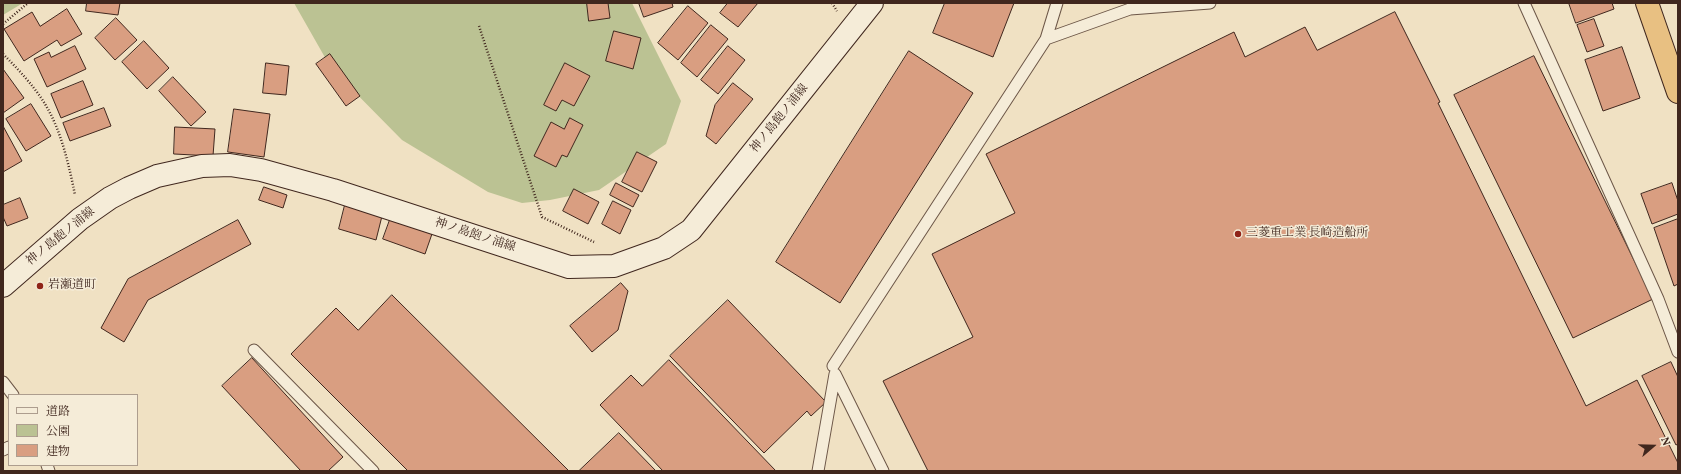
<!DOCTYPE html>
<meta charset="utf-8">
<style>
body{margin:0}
#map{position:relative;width:1681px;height:474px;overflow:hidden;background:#f0e1c3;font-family:Vollkorn,"Noto Serif JP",serif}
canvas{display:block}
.frame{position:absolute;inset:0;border:4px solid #40271e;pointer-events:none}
.legend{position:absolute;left:8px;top:394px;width:130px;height:72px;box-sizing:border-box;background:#f5ecd8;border:1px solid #ad9d8e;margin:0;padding:5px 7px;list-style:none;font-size:12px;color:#40271e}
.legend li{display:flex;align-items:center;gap:8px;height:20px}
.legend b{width:20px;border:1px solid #ad9d8e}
.north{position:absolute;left:1633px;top:426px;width:40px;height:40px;-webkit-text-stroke:3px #f5ecd8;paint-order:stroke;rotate:70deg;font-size:11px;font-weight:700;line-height:16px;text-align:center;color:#40271e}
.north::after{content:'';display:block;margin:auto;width:14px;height:18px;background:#40271e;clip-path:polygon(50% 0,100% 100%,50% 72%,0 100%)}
</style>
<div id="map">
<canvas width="1681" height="474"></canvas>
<div class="frame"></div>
<ul class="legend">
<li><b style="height:5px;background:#f5ecd8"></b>道路</li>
<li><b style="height:11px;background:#bbc293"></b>公園</li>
<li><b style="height:11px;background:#d99e81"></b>建物</li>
</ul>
<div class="north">N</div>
</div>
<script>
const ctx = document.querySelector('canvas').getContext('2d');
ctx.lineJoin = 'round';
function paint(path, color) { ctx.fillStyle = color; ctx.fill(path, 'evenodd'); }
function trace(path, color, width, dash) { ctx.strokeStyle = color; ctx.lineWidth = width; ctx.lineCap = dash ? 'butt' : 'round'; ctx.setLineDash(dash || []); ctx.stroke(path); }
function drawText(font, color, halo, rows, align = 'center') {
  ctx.font = font + ' Vollkorn,"Noto Serif JP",serif'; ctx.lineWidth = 3; ctx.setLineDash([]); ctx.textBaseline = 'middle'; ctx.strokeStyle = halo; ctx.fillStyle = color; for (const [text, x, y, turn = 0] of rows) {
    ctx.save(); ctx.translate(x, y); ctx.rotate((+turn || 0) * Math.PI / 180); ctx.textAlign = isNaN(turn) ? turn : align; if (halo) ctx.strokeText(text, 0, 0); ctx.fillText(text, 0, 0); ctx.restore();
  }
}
paint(new Path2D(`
 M 3,3 L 23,3 L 3,15 Z
 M 294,3 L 632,3 L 681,101 L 666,144 L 599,190 L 550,200 L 522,203 L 488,192 L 402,140 L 331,68 Z`), '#bbc293');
const building = new Path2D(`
 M 87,3 L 120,3 L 118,15 L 86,11 Z
 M 587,3 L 608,3 L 610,18 L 589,21 Z
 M 639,3 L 672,3 L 673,7 L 644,17 Z
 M 728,3 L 758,3 L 738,27 L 720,13 Z
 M 945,3 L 1014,3 L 993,57 L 933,33 Z
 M 1569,3 L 1612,3 L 1614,9 L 1576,23 Z
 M 688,6 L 708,23 L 678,60 L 658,43 Z
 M 67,9 L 82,34 L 61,46 L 57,40 L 24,61 L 4,29 L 32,12 L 40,26 Z
 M 1395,12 L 1440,102 L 1438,103 L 1586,406 L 1637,380 L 1678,463 L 1678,471 L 928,471 L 883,381 L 973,337 L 932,254 L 1015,213 L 986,154 L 1234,32 L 1245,57 L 1305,27 L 1317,50 Z
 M 116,18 L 137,40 L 115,60 L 95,38 Z
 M 1594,19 L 1604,46 L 1587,52 L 1577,25 Z
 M 711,25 L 728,39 L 697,77 L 681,63 Z
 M 614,31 L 641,38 L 633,69 L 606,61 Z
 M 144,41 L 169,68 L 147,89 L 122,62 Z
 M 75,46 L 86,69 L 47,87 L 34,59 L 49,52 L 51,57 Z
 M 728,46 L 745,60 L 718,94 L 701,80 Z
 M 1622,47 L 1640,98 L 1603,111 L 1585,60 Z
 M 909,51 L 973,93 L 840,303 L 776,262 Z
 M 330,54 L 360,96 L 346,106 L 316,64 Z
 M 1534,56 L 1653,299 L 1573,338 L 1454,95 Z
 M 266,63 L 289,66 L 286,95 L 263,93 Z
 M 565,63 L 590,76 L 574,106 L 562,100 L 556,111 L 544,105 Z
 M 3,69 L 24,98 L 3,113 Z
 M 173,77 L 206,112 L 191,126 L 159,91 Z
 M 83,81 L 93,105 L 61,118 L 51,94 Z
 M 733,83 L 753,99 L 716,144 L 706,136 L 715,105 Z
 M 31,104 L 51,136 L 26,151 L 6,119 Z
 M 104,108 L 111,126 L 70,141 L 63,123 Z
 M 234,109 L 270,114 L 264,157 L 228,152 Z
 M 570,118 L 583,125 L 567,157 L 562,155 L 556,167 L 534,156 L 551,122 L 564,129 Z
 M 3,126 L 22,161 L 3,172 Z
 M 175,127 L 215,129 L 213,156 L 174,154 Z
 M 637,152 L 657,162 L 642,192 L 622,182 Z
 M 616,183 L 639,195 L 633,207 L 610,195 Z
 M 1672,183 L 1678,201 L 1678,214 L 1652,224 L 1641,194 Z
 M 264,187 L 287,195 L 283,208 L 259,200 Z
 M 574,189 L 599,202 L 588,224 L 563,211 Z
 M 20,198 L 28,218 L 7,226 L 3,217 L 3,205 Z
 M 613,201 L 631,210 L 620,234 L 602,224 Z
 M 345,205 L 382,216 L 376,240 L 339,229 Z
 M 391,217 L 433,231 L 425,254 L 383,239 Z
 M 1678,219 L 1678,284 L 1674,286 L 1654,228 Z
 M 238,220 L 251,244 L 148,300 L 124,342 L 101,328 L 128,279 Z
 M 621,283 L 628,291 L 618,330 L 592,352 L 570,326 Z
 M 392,295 L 569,471 L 408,471 L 291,354 L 336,308 L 358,330 Z
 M 728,300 L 826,402 L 811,416 L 807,411 L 764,453 L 670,356 Z
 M 252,358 L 343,457 L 328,471 L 301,471 L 222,386 Z
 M 669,360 L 776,471 L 663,471 L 600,405 L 631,375 L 642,386 Z
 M 1671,362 L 1678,377 L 1678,444 L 1676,445 L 1642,376 Z
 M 619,433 L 656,471 L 579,471 Z`);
paint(building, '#d99e81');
trace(building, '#40271e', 1);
const lane = new Path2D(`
 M 1524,3 L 1658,299 L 1678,352
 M 1046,39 L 1057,3
 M 254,350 L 373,471
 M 833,366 L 1046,39 L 1130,9 L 1210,3
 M 3,382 L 13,395
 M 3,450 L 9,447
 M 47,465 L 49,471
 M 818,471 L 835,374 L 883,471`);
const secondary = new Path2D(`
 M 3,286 L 80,219 L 110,198 L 129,188 L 157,176 L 202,166 L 230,165 L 261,170 L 333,190 L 569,267 L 614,266 L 664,248 L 691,230 L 872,3`);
const highway = new Path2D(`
 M 1647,3 L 1678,92`);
trace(lane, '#6c5647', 13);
trace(secondary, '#40271e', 24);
trace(highway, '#40271e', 24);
trace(new Path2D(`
 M 832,3 L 837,11
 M 3,24 L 28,3
 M 479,26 L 542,217 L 594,242
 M 3,54 C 18,69 34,86 45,104 C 61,130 69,165 75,195`), '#40271e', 2.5, [1, 2]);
trace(lane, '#f5ecd8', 11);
trace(secondary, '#f5ecd8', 22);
trace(highway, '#e8c082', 22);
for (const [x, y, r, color] of [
 [1238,234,4,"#8f2418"],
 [40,286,4,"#8f2418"]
]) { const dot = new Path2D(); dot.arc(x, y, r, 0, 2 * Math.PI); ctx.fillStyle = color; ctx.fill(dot); trace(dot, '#f5ecd8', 1.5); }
drawText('12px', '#40271e', '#f5ecd8', [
 ["神ノ島飽ノ浦線",780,119,-51],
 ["神ノ島飽ノ浦線",475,236,18],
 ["神ノ島飽ノ浦線",61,237,-39]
]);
drawText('12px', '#40271e', '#f5ecd8', [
 ["三菱重工業 長崎造船所",1246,234],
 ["岩瀬道町",48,286]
], 'left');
</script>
